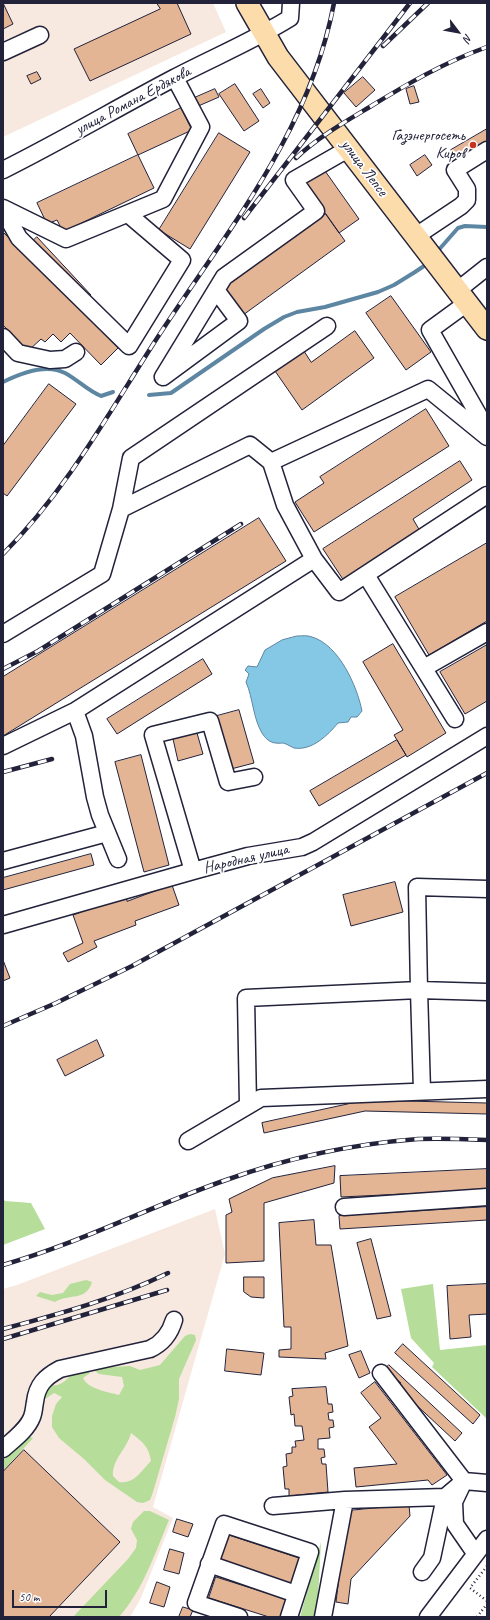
<!DOCTYPE html>
<meta charset="utf-8">
<style>
body{margin:0}
#map{position:relative;width:490px;height:1620px;overflow:hidden;background:#fff;font-family:Caveat,sans-serif}
canvas{display:block}
.frame{position:absolute;inset:0;border:4px solid #22223b;pointer-events:none}
.north{position:absolute;left:438px;top:12px;width:40px;height:40px;-webkit-text-stroke:3px #fff;paint-order:stroke;rotate:122deg;font-size:11px;font-weight:700;line-height:16px;text-align:center;color:#22223b}
.north::after{content:'';display:block;margin:auto;width:14px;height:18px;background:#22223b;clip-path:polygon(50% 0,100% 100%,50% 72%,0 100%)}
.scale{position:absolute;left:12px;top:1590px;width:95px;height:18px;box-sizing:border-box;border:2px solid #22223b;border-top:0;padding-left:5px;font-size:12px;line-height:14px;white-space:nowrap;color:#22223b;-webkit-text-stroke:3px #fff;paint-order:stroke}
</style>
<div id="map">
<canvas width="490" height="1620"></canvas>
<div class="frame"></div>
<div class="north">N</div>
<div class="scale">50 m</div>
</div>
<script>
const ctx = document.querySelector('canvas').getContext('2d');
ctx.lineJoin = 'round';
function paint(path, color) { ctx.fillStyle = color; ctx.fill(path, 'evenodd'); }
function trace(path, color, width, dash) { ctx.strokeStyle = color; ctx.lineWidth = width; ctx.lineCap = dash ? 'butt' : 'round'; ctx.setLineDash(dash || []); ctx.stroke(path); }
function drawText(font, color, halo, rows, align = 'center') {
  ctx.font = font + ' Caveat,sans-serif'; ctx.lineWidth = 3.5; ctx.setLineDash([]); ctx.textBaseline = 'middle'; ctx.strokeStyle = halo; ctx.fillStyle = color; for (const [text, x, y, turn = 0] of rows) {
    ctx.save(); ctx.translate(x, y); ctx.rotate((+turn || 0) * Math.PI / 180); ctx.textAlign = isNaN(turn) ? turn : align; if (halo) ctx.strokeText(text, 0, 0); ctx.fillText(text, 0, 0); ctx.restore();
  }
}
paint(new Path2D(`
 M 3,3 L 213,3 L 226,32 L 3,137 Z
 M 215,1209 L 225,1254 L 153,1507 L 173,1518 L 140,1600 L 130,1617 L 3,1617 L 3,1289 L 17,1285 Z`), '#f7e9df');
paint(new Path2D(`
 M 3,1198 L 5,1201 L 31,1203 L 45,1229 L 3,1245 Z
 M 86,1280 L 92,1282 C 86,1302 69,1293 55,1302 L 36,1296 L 40,1292 L 52,1295 L 63,1293 L 70,1284 Z
 M 433,1284 L 440,1350 L 487,1345 L 487,1419 L 432,1367 L 434,1363 L 411,1338 L 401,1289 Z
 M 190,1334 L 195,1335 L 196,1340 L 179,1379 L 179,1399 L 175,1417 L 153,1492 L 150,1500 L 143,1503 L 137,1502 L 105,1480 L 84,1459 L 59,1438 L 52,1427 L 52,1416 L 56,1404 L 62,1397 L 54,1393 L 45,1399 L 42,1407 L 41,1399 L 50,1385 C 63,1388 67,1376 78,1371 C 81,1370 85,1371 88,1371 L 90,1373 L 83,1378 C 88,1389 108,1392 119,1395 L 124,1386 L 122,1377 L 99,1374 L 94,1370 L 97,1368 L 130,1366 L 140,1370 L 160,1365 L 185,1336 ZM 131,1433 C 143,1442 149,1447 151,1461 C 141,1471 135,1484 119,1482 L 113,1476 C 112,1459 127,1449 131,1433 Z
 M 28,1436 L 33,1438 L 3,1471 L 3,1451 Z
 M 144,1511 L 150,1511 L 169,1520 C 155,1553 143,1590 119,1617 L 73,1617 L 128,1559 L 136,1548 L 137,1540 L 131,1529 L 133,1522 Z
 M 321,1542 L 317,1617 L 300,1617 Z`), '#b6dd99');
const water = new Path2D(`
 M 297,636 C 301,636 308,635 312,637 C 339,645 357,686 362,711 L 357,717 L 351,717 L 348,722 L 338,723 C 328,735 312,751 294,748 C 291,747 289,745 286,744 C 283,742 280,744 276,743 C 270,743 265,738 262,733 C 253,718 253,698 246,682 L 249,674 L 245,670 L 248,666 L 257,667 L 265,650 L 282,640 Z`);
paint(water, '#85c8e6');
trace(water, '#5d86a2', 1);
trace(new Path2D(`
 M 436,253 L 458,228 L 465,226 L 487,227
 M 3,382 C 21,373 46,363 65,373 C 78,380 88,391 101,396 L 113,392
 M 149,395 L 171,393 L 264,329 L 284,317 L 297,312 L 325,307 L 378,292 L 394,285 L 415,272 L 424,266 L 429,261`), '#5d86a2', 4);
const building = new Path2D(`
 M 3,3 L 13,24 L 3,29 Z
 M 157,3 L 177,3 L 191,34 L 90,81 L 74,49 L 160,9 Z
 M 37,72 L 41,79 L 31,84 L 27,76 Z
 M 363,77 L 375,90 L 356,107 L 344,93 Z
 M 235,84 L 259,121 L 244,131 L 219,94 Z
 M 414,86 L 419,102 L 410,104 L 406,89 Z
 M 215,89 L 219,97 L 196,107 L 192,99 Z
 M 261,89 L 270,103 L 263,108 L 253,94 Z
 M 181,108 L 192,130 L 138,155 L 128,134 Z
 M 487,129 L 487,144 L 457,161 L 451,150 Z
 M 219,133 L 250,152 L 190,249 L 159,230 Z
 M 138,155 L 154,188 L 63,232 L 57,220 L 47,224 L 37,203 Z
 M 425,155 L 432,165 L 417,176 L 410,165 Z
 M 323,168 L 359,219 L 339,233 L 303,182 Z
 M 326,214 L 345,241 L 243,315 L 223,289 Z
 M 3,232 L 118,348 L 101,365 L 70,333 L 61,342 L 53,334 L 45,342 L 41,339 L 28,351 L 3,325 Z
 M 37,237 L 91,295 L 85,301 L 31,243 Z
 M 391,296 L 431,352 L 406,370 L 366,313 Z
 M 355,331 L 374,358 L 302,410 L 273,368 L 302,348 L 311,362 Z
 M 49,384 L 76,404 L 7,496 L 3,493 L 3,446 Z
 M 426,409 L 449,446 L 314,532 L 295,502 L 324,483 L 320,477 Z
 M 460,461 L 472,480 L 413,519 L 420,531 L 344,581 L 323,549 Z
 M 259,518 L 286,561 L 3,736 L 3,677 Z
 M 487,543 L 487,621 L 429,655 L 395,597 Z
 M 393,644 L 446,733 L 407,757 L 394,735 L 403,730 L 363,662 Z
 M 487,645 L 487,701 L 465,714 L 440,672 Z
 M 203,659 L 212,674 L 117,734 L 107,719 Z
 M 239,710 L 254,763 L 231,769 L 217,716 Z
 M 197,733 L 203,754 L 178,761 L 173,739 Z
 M 397,740 L 406,755 L 319,806 L 310,791 Z
 M 141,755 L 169,865 L 144,872 L 115,762 Z
 M 91,854 L 94,865 L 3,890 L 3,878 Z
 M 395,882 L 403,912 L 351,926 L 343,895 Z
 M 172,885 L 179,905 L 135,921 L 136,925 L 94,941 L 97,947 L 68,962 L 63,953 L 83,943 L 73,915 L 126,896 L 127,901 Z
 M 3,960 L 10,978 L 3,981 Z
 M 97,1040 L 104,1056 L 65,1076 L 57,1060 Z
 M 366,1100 L 487,1103 L 487,1114 L 365,1111 L 264,1133 L 262,1123 Z
 M 335,1166 L 334,1183 L 264,1203 L 264,1261 L 226,1263 L 226,1215 L 232,1212 L 229,1199 L 272,1178 Z
 M 487,1169 L 487,1190 L 341,1197 L 340,1176 Z
 M 487,1207 L 487,1220 L 340,1229 L 339,1216 Z
 M 314,1220 L 316,1245 L 331,1245 L 348,1346 L 325,1353 L 326,1359 L 279,1357 L 279,1350 L 291,1349 L 291,1327 L 284,1327 L 279,1223 Z
 M 371,1239 L 391,1316 L 377,1319 L 357,1243 Z
 M 244,1277 L 264,1277 L 264,1298 L 251,1297 L 244,1292 Z
 M 487,1284 L 487,1314 L 469,1315 L 471,1337 L 450,1339 L 447,1286 Z
 M 403,1344 L 480,1415 L 473,1424 L 395,1353 Z
 M 227,1349 L 264,1353 L 261,1375 L 225,1371 Z
 M 361,1351 L 370,1373 L 359,1378 L 349,1355 Z
 M 389,1365 L 462,1433 L 455,1441 L 397,1387 L 401,1383 L 385,1369 Z
 M 375,1382 L 447,1475 L 432,1485 L 428,1480 L 356,1487 L 354,1468 L 397,1464 L 369,1427 L 381,1418 L 361,1393 Z
 M 326,1387 L 328,1404 L 332,1404 L 333,1412 L 328,1413 L 329,1420 L 333,1420 L 334,1427 L 329,1428 L 330,1438 L 318,1439 L 318,1449 L 324,1449 L 325,1457 L 321,1458 L 322,1464 L 326,1464 L 328,1492 L 289,1496 L 289,1489 L 285,1489 L 283,1467 L 287,1466 L 286,1454 L 292,1453 L 292,1447 L 296,1447 L 295,1441 L 304,1440 L 302,1426 L 295,1426 L 294,1414 L 291,1415 L 289,1397 L 293,1396 L 292,1389 Z
 M 24,1450 L 120,1542 L 49,1617 L 3,1617 L 3,1472 Z
 M 409,1505 L 410,1516 L 351,1579 L 348,1604 L 336,1602 L 347,1511 Z
 M 177,1519 L 193,1524 L 188,1537 L 173,1532 Z
 M 229,1535 L 302,1559 L 294,1585 L 220,1561 Z
 M 170,1549 L 184,1553 L 179,1574 L 164,1570 Z
 M 216,1577 L 289,1600 L 284,1617 L 269,1617 L 209,1598 Z
 M 157,1582 L 170,1587 L 164,1607 L 150,1603 Z
 M 183,1607 L 193,1610 L 190,1617 L 179,1617 Z`);
paint(building, '#e4b595');
trace(building, '#22223b', 1);
const minor = new Path2D(`
 M 3,52 L 40,35
 M 3,170 C 61,141 117,108 174,78 C 212,58 253,41 290,18 L 291,3
 M 3,208 L 66,239 L 163,199 L 201,127 L 175,78
 M 3,210 L 19,238 L 129,346 L 182,260 L 128,214
 M 416,236 L 461,206 L 467,200 L 467,189 L 455,170 L 487,150
 M 216,290 L 239,321 L 163,377 L 224,277 L 316,211 L 294,180 L 348,149
 M 458,290 L 487,267
 M 467,303 L 430,330 L 487,430
 M 3,337 L 18,353 L 50,360 L 65,359 L 76,352
 M 271,462 L 285,505 L 314,559
 M 121,509 L 131,458 L 327,326
 M 366,575 L 455,719
 M 3,634 L 102,574 L 121,509 L 250,445 L 271,462 L 428,389 L 487,437
 M 424,668 L 487,632
 M 75,711 L 84,736 L 95,797 L 100,815 L 118,859
 M 3,746 L 75,711 L 314,559 L 339,592 L 487,495
 M 254,777 L 228,782 L 210,721 L 153,735 L 193,871 L 248,856 L 302,847 L 313,842 L 487,736
 M 3,861 L 107,833
 M 3,925 L 193,871
 M 422,1091 L 419,990 L 487,992
 M 248,1105 L 246,998 L 419,990 L 417,887 L 487,889
 M 188,1141 L 261,1098 L 487,1089
 M 344,1207 L 487,1197
 M 381,1373 L 464,1481 L 454,1502 L 455,1524 L 475,1553
 M 3,1449 C 13,1440 27,1430 32,1417 C 34,1412 34,1407 35,1402 C 37,1385 45,1377 60,1369 L 150,1349 C 163,1343 170,1334 174,1320
 M 273,1506 L 345,1500
 M 209,1564 L 296,1594
 M 422,1572 L 432,1558 L 445,1497 L 464,1481 L 487,1483
 M 239,1617 L 196,1603 L 224,1524 L 310,1552 L 289,1617
 M 323,1617 L 345,1500 L 445,1497
 M 428,1617 L 487,1539`);
const major = new Path2D(`
 M 247,3 L 278,57 L 487,329`);
trace(minor, '#22223b', 19);
trace(major, '#22223b', 24);
trace(new Path2D(`
 M 487,1566 L 470,1588 L 487,1601
 M 477,1617 L 487,1604`), '#22223b', 2.5, [1, 3]);
trace(minor, '#fff', 16);
trace(major, '#fcdcab', 21);
const rail = new Path2D(`
 M 383,46 L 428,3
 M 296,158 C 317,138 343,123 368,108 C 407,84 445,62 487,47
 M 244,218 L 410,3
 M 3,554 C 64,493 106,418 152,346 C 223,235 309,136 334,3
 M 3,669 L 38,651 L 241,524
 M 3,772 L 52,759
 M 3,1026 L 56,1003 L 132,966 L 487,773
 M 3,1265 C 80,1243 151,1206 226,1180 C 287,1158 353,1144 418,1139 C 440,1138 464,1139 487,1140
 M 3,1329 C 59,1314 115,1299 168,1273
 M 3,1339 L 167,1290`);
trace(rail, '#22223b', 4.5);
trace(rail, '#fff', 3, [9]);
for (const [x, y, r, color] of [
 [473,145,4,"#c8321e"]
]) { const dot = new Path2D(); dot.arc(x, y, r, 0, 2 * Math.PI); ctx.fillStyle = color; ctx.fill(dot); trace(dot, '#fff', 1.5); }
drawText('16px', '#22223b', '#fff', [
 ["улица Романа Ердякова",133,101,-28],
 ["улица Лепсе",364,168,53],
 ["Народная улица",246,859,-13]
]);
drawText('16px', '#22223b', '#fff', [
 ["Газэнергосеть",465,136],
 ["Киров",465,154]
], 'right');
</script>
